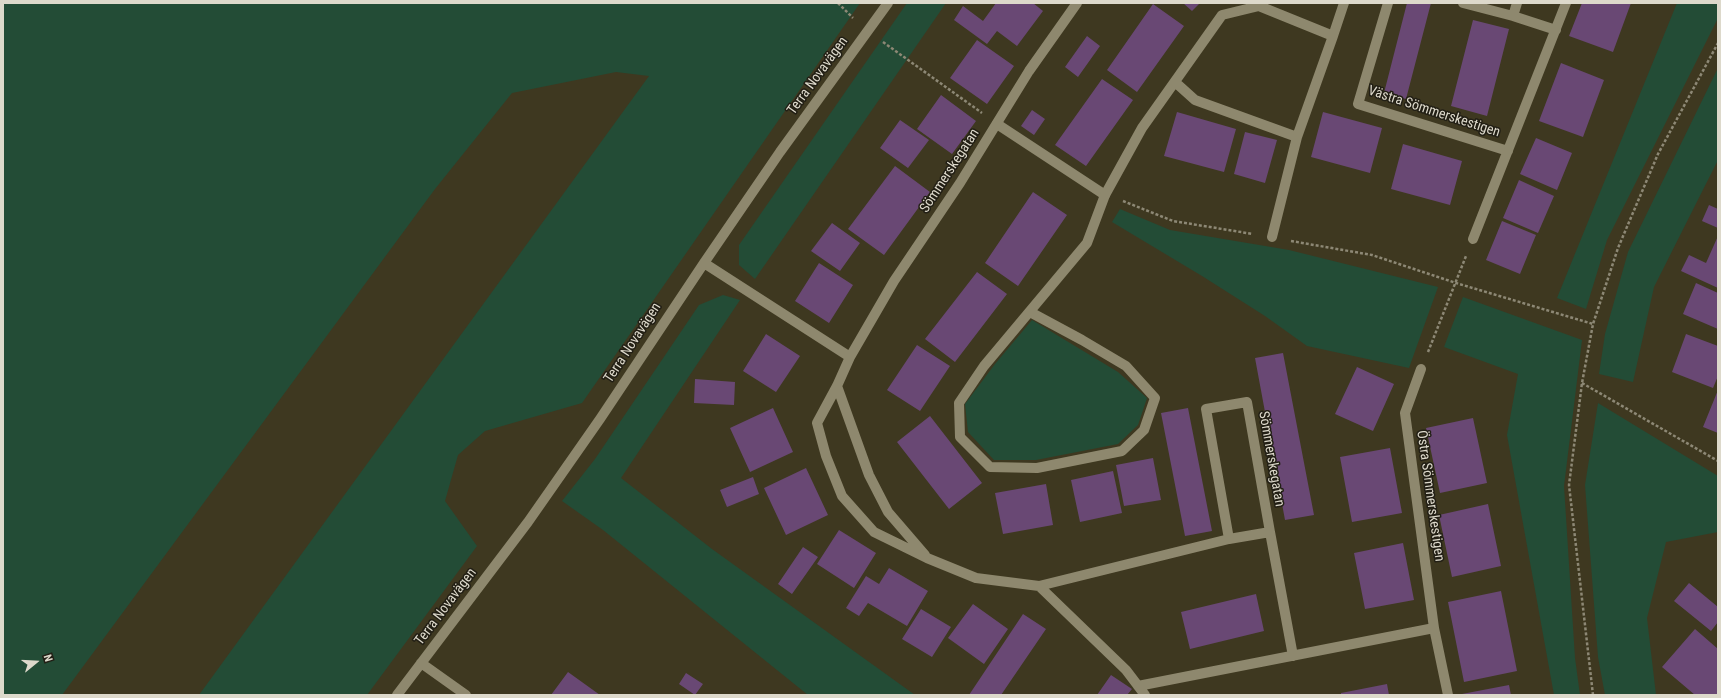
<!DOCTYPE html>
<meta charset="utf-8">
<style>
body{margin:0}
#map{position:relative;width:1721px;height:698px;overflow:hidden;background:#3e3820;font-family:"Roboto Condensed",sans-serif}
canvas{display:block}
.frame{position:absolute;inset:0;border:4px solid #ddd9cb;pointer-events:none}
.north{position:absolute;left:16px;top:642px;width:40px;height:40px;-webkit-text-stroke:3px #221f15;paint-order:stroke;rotate:72deg;font-size:11px;font-weight:700;line-height:16px;text-align:center;color:#ddd9cb}
.north::after{content:'';display:block;margin:auto;width:14px;height:18px;background:#ddd9cb;clip-path:polygon(50% 0,100% 100%,50% 72%,0 100%)}
</style>
<div id="map">
<canvas width="1721" height="698"></canvas>
<div class="frame"></div>
<div class="north">N</div>
</div>
<script>
const ctx = document.querySelector('canvas').getContext('2d');
ctx.lineJoin = 'round';
function paint(path, color) { ctx.fillStyle = color; ctx.fill(path, 'evenodd'); }
function trace(path, color, width, dash) { ctx.strokeStyle = color; ctx.lineWidth = width; ctx.lineCap = dash ? 'butt' : 'round'; ctx.setLineDash(dash || []); ctx.stroke(path); }
function drawText(font, color, halo, rows, align = 'center') {
  ctx.font = font + ' "Roboto Condensed",sans-serif'; ctx.lineWidth = 3; ctx.setLineDash([]); ctx.textBaseline = 'middle'; ctx.strokeStyle = halo; ctx.fillStyle = color; for (const [text, x, y, turn = 0] of rows) {
    ctx.save(); ctx.translate(x, y); ctx.rotate((+turn || 0) * Math.PI / 180); ctx.textAlign = isNaN(turn) ? turn : align; if (halo) ctx.strokeText(text, 0, 0); ctx.fillText(text, 0, 0); ctx.restore();
  }
}
paint(new Path2D(`
 M 3,3 L 860,3 L 582,403 L 485,431 L 458,455 L 445,501 L 477,546 L 367,695 L 199,695 L 649,76 L 616,72 L 512,93 L 435,189 L 62,695 L 3,695 Z
 M 907,3 L 946,3 L 755,279 L 739,265 L 739,245 Z
 M 1677,3 L 1718,3 L 1718,18 L 1607,240 L 1586,309 L 1557,298 Z
 M 1718,68 L 1718,160 L 1654,287 L 1633,382 L 1599,374 L 1605,334 L 1628,252 Z
 M 1120,209 L 1170,230 L 1289,250 L 1438,287 L 1409,368 L 1307,346 L 1265,316 L 1202,276 L 1112,222 Z
 M 723,295 L 740,300 L 621,478 L 712,549 L 915,695 L 808,695 L 603,530 L 562,501 L 595,459 L 699,305 Z
 M 1463,297 L 1582,340 L 1564,486 L 1575,658 L 1580,695 L 1554,695 L 1507,435 L 1518,374 L 1444,347 Z
 M 1032,320 L 1118,372 L 1147,398 L 1138,425 L 1118,444 L 1036,460 L 994,460 L 968,432 L 965,404 L 995,364 Z
 M 1598,403 L 1718,476 L 1718,532 L 1666,542 L 1647,618 L 1656,695 L 1605,695 L 1598,657 L 1585,485 Z`), '#234c36');
paint(new Path2D(`
 M 996,3 L 1033,3 L 1043,11 L 1017,46 L 997,31 L 987,44 L 954,20 L 963,6 L 983,21 Z
 M 1183,3 L 1200,3 L 1192,11 Z
 M 1407,3 L 1431,3 L 1406,99 L 1384,93 Z
 M 1582,3 L 1631,3 L 1613,52 L 1569,36 Z
 M 1153,4 L 1184,26 L 1137,92 L 1107,70 Z
 M 1473,20 L 1509,29 L 1487,116 L 1451,106 Z
 M 1087,36 L 1100,46 L 1078,77 L 1065,67 Z
 M 977,40 L 1014,66 L 987,104 L 950,78 Z
 M 1561,63 L 1604,80 L 1583,137 L 1539,121 Z
 M 1102,79 L 1133,100 L 1086,166 L 1055,145 Z
 M 941,95 L 976,121 L 952,154 L 917,129 Z
 M 1032,110 L 1045,119 L 1034,135 L 1021,126 Z
 M 1177,112 L 1236,129 L 1224,172 L 1164,156 Z
 M 1323,112 L 1382,128 L 1370,173 L 1311,157 Z
 M 900,120 L 929,140 L 908,168 L 880,148 Z
 M 1245,132 L 1277,140 L 1265,183 L 1234,174 Z
 M 1536,138 L 1572,153 L 1557,190 L 1520,174 Z
 M 1403,144 L 1462,161 L 1450,205 L 1391,189 Z
 M 895,166 L 930,192 L 884,255 L 848,229 Z
 M 1519,180 L 1554,196 L 1538,233 L 1503,218 Z
 M 1033,192 L 1067,215 L 1018,286 L 985,263 Z
 M 1709,205 L 1718,209 L 1718,228 L 1702,221 Z
 M 1502,221 L 1536,235 L 1520,274 L 1486,260 Z
 M 832,223 L 860,243 L 840,271 L 811,251 Z
 M 1718,236 L 1718,288 L 1681,271 L 1689,255 L 1706,263 Z
 M 819,263 L 853,285 L 829,323 L 795,301 Z
 M 977,272 L 1007,294 L 955,362 L 925,339 Z
 M 1696,283 L 1718,293 L 1718,329 L 1683,314 Z
 M 766,334 L 800,356 L 776,392 L 743,371 Z
 M 1686,334 L 1718,346 L 1718,376 L 1713,388 L 1672,372 Z
 M 917,345 L 950,366 L 920,411 L 887,390 Z
 M 1283,353 L 1314,515 L 1285,520 L 1255,358 Z
 M 1357,367 L 1394,384 L 1373,431 L 1335,414 Z
 M 695,379 L 735,382 L 734,405 L 694,403 Z
 M 1718,390 L 1718,433 L 1703,427 Z
 M 773,408 L 793,452 L 750,472 L 730,428 Z
 M 1188,408 L 1212,531 L 1185,536 L 1161,413 Z
 M 930,416 L 982,483 L 949,509 L 897,442 Z
 M 1473,418 L 1487,483 L 1440,493 L 1426,428 Z
 M 1390,448 L 1402,513 L 1352,522 L 1340,457 Z
 M 1153,458 L 1161,500 L 1124,506 L 1116,465 Z
 M 806,468 L 828,515 L 786,535 L 764,488 Z
 M 1113,471 L 1122,513 L 1080,522 L 1071,480 Z
 M 753,477 L 759,494 L 727,507 L 720,490 Z
 M 1046,484 L 1053,525 L 1003,534 L 995,493 Z
 M 1488,504 L 1501,566 L 1452,577 L 1439,515 Z
 M 839,530 L 876,553 L 854,588 L 817,564 Z
 M 1403,543 L 1414,600 L 1365,609 L 1354,553 Z
 M 803,547 L 818,557 L 792,594 L 778,584 Z
 M 889,568 L 928,591 L 907,626 L 868,603 L 859,616 L 846,608 L 866,576 L 879,584 Z
 M 1689,583 L 1718,607 L 1718,622 L 1711,631 L 1674,601 Z
 M 1501,591 L 1517,671 L 1464,682 L 1448,602 Z
 M 1256,594 L 1264,631 L 1190,649 L 1181,612 Z
 M 973,604 L 1008,629 L 984,664 L 948,638 Z
 M 921,609 L 951,627 L 932,657 L 902,639 Z
 M 1023,614 L 1046,629 L 1001,695 L 969,695 Z
 M 1695,629 L 1718,649 L 1718,695 L 1695,695 L 1662,667 Z
 M 568,672 L 600,695 L 551,695 Z
 M 686,673 L 703,684 L 695,695 L 679,684 Z
 M 1111,675 L 1132,689 L 1127,695 L 1097,695 Z
 M 1387,684 L 1389,695 L 1341,695 L 1341,693 Z
 M 1509,685 L 1511,695 L 1462,695 L 1462,694 Z`), '#694874');
trace(new Path2D(`
 M 838,3 L 853,18
 M 883,42 L 982,113
 M 1123,201 L 1173,221 L 1253,234
 M 1291,241 L 1372,255 L 1456,283 L 1593,324
 M 1428,352 L 1466,256
 M 1582,383 L 1718,461
 M 1593,695 L 1569,485 L 1582,383 L 1593,324 L 1618,248 L 1658,154 L 1718,43`), '#8d8875', 2.5, [3, 2]);
trace(new Path2D(`
 M 997,124 L 1105,195`), '#8e886e', 10);
trace(new Path2D(`
 M 1077,3 L 1029,71 L 960,183 L 894,281 L 850,357 L 837,386 L 817,423 L 826,456 L 842,496 L 874,532 L 927,558 L 976,578 L 1039,586 L 1229,539 L 1270,532 L 1247,402 L 1206,409 L 1229,539
 M 1388,3 L 1358,104 L 1508,151
 M 1463,3 L 1513,16 L 1517,3
 M 1513,16 L 1556,30
 M 1333,36 L 1344,3
 M 1272,237 L 1297,137
 M 1473,239 L 1566,3
 M 704,263 L 850,357
 M 1030,312 L 1082,340 L 1126,366 L 1155,398 L 1144,430 L 1122,451 L 1037,468 L 990,467 L 960,437 L 959,403 L 984,366 L 1087,243 L 1105,195 L 1142,128 L 1222,15 L 1259,6 L 1333,36 L 1297,137 L 1195,100 L 1175,82
 M 1421,369 L 1405,413 L 1434,628
 M 837,386 L 869,475 L 888,512 L 925,555
 M 1270,532 L 1293,656
 M 1039,586 L 1126,670 L 1145,695
 M 421,663 L 466,695
 M 1138,686 L 1434,628 L 1448,695
 M 397,695 L 528,522 L 600,419 L 704,263 L 780,152 L 888,3`), '#8e886e', 10);
drawText('14px', '#ddd9cb', '#221f15', [
 ["Terra Novavägen",818,76,-54],
 ["Västra Sömmerskestigen",1434,112,18],
 ["Sömmerskegatan",950,171,-57],
 ["Terra Novavägen",633,343,-57],
 ["Sömmerskegatan",1271,459,80],
 ["Östra Sömmerskestigen",1430,496,82],
 ["Terra Novavägen",446,607,-53]
]);
</script>
